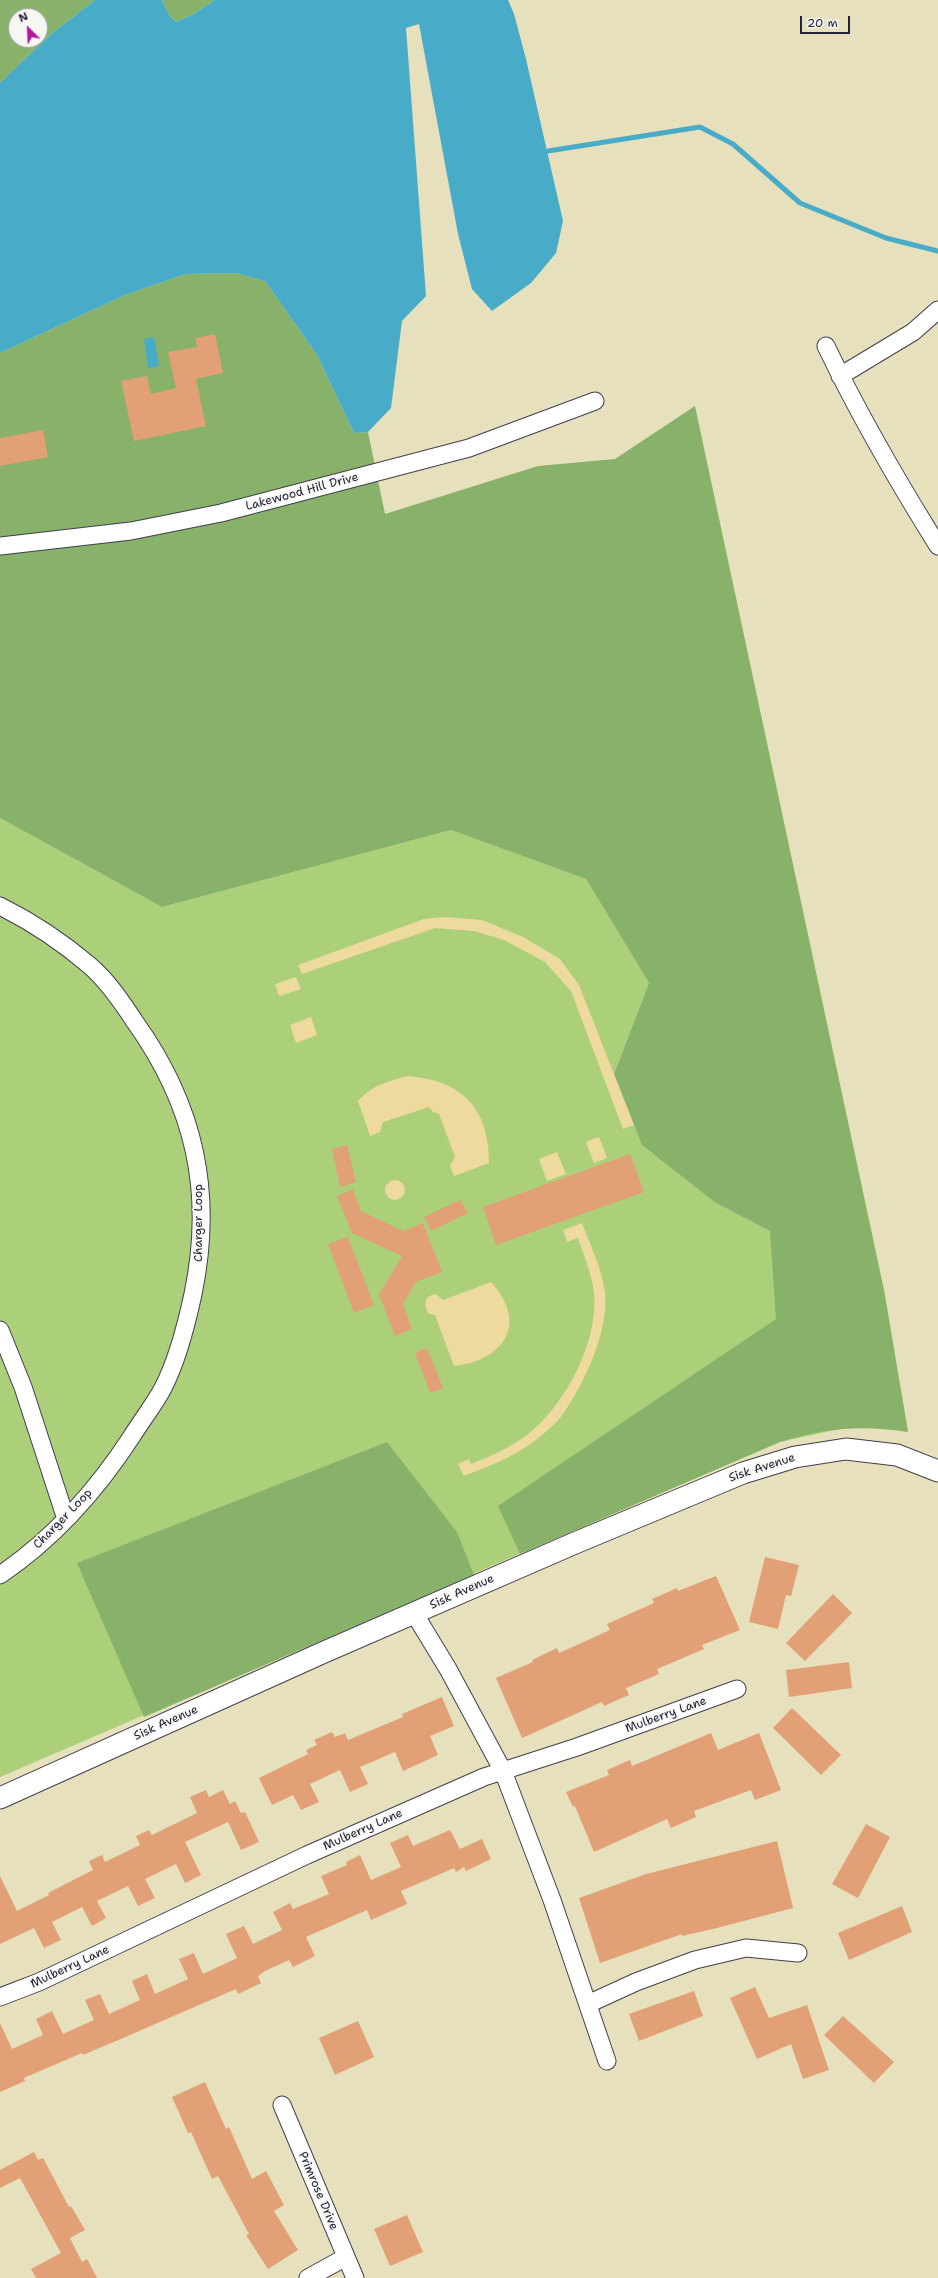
<!DOCTYPE html>
<style>
body{margin:0}
#map{position:relative;width:938px;height:2278px;overflow:hidden;background:#e7e0bc;font-family:"Shantell Sans",sans-serif}
canvas{display:block}
.north{position:absolute;left:8px;top:8px;width:40px;height:40px;box-sizing:border-box;background:#f6f6f2;border:1px solid #a1a1a9;border-radius:50%;rotate:336deg;font-size:11px;font-weight:700;line-height:16px;text-align:center;color:#22223b}
.north::after{content:'';display:block;margin:auto;width:14px;height:18px;background:#b5179e;clip-path:polygon(50% 0,100% 100%,50% 72%,0 100%)}
.scale{position:absolute;left:800px;top:16px;width:50px;height:18px;box-sizing:border-box;border:2px solid #22223b;border-top:0;padding-left:5px;font-size:12px;line-height:14px;white-space:nowrap;color:#22223b;-webkit-text-stroke:3px #f6f6f2;paint-order:stroke}
</style>
<div id="map">
<canvas width="938" height="2278"></canvas>
<div class="north">N</div>
<div class="scale">20 m</div>
</div>
<script>
const ctx = document.querySelector('canvas').getContext('2d');
ctx.lineJoin = 'round';
function paint(path, color) { ctx.fillStyle = color; ctx.fill(path, 'evenodd'); }
function trace(path, color, width, dash) { ctx.strokeStyle = color; ctx.lineWidth = width; ctx.lineCap = dash ? 'butt' : 'round'; ctx.setLineDash(dash || []); ctx.stroke(path); }
function drawText(font, color, halo, rows, align = 'center') {
  ctx.font = font + ' "Shantell Sans",sans-serif'; ctx.lineWidth = 3.5; ctx.setLineDash([]); ctx.textBaseline = 'middle'; ctx.strokeStyle = halo; ctx.fillStyle = color; for (const [text, x, y, turn = 0] of rows) {
    ctx.save(); ctx.translate(x, y); ctx.rotate((+turn || 0) * Math.PI / 180); ctx.textAlign = isNaN(turn) ? turn : align; if (halo) ctx.strokeText(text, 0, 0); ctx.fillText(text, 0, 0); ctx.restore();
  }
}
paint(new Path2D(`
 M 0,818 L 162,907 L 451,830 L 586,879 L 649,983 L 614,1074 L 716,1203 L 884,1290 L 908,1432 L 876,1427 L 844,1428 L 780,1442 L 0,1777 Z`), '#abd079');
paint(new Path2D(`
 M 0,0 L 95,0 L 51,34 L 0,83 ZM 16,16 L 40,16 L 40,40 L 16,40 Z
 M 162,0 L 215,0 L 192,15 L 176,22 L 169,15 Z
 M 236,273 L 265,281 L 317,355 L 354,433 L 368,432 L 385,514 L 538,466 L 615,459 L 695,406 L 884,1290 L 908,1432 C 860,1425 827,1428 780,1442 L 520,1554 L 498,1506 L 776,1319 L 770,1231 L 716,1203 L 642,1145 L 614,1074 L 649,983 L 586,879 L 451,830 L 162,907 L 0,818 L 0,353 L 125,295 L 186,274 Z
 M 387,1442 L 457,1532 L 474,1575 L 144,1717 L 77,1563 Z`), '#88b269');
paint(new Path2D(`
 M 445,917 L 482,920 L 523,937 L 560,959 L 579,985 L 634,1125 L 623,1129 L 571,991 L 545,962 L 504,940 L 474,931 L 435,928 L 302,974 L 298,965 L 424,919 Z
 M 296,977 L 301,989 L 279,996 L 275,984 Z
 M 311,1017 L 317,1035 L 296,1043 L 290,1025 Z
 M 407,1076 C 462,1080 489,1108 489,1163 L 454,1176 L 450,1166 L 455,1157 L 439,1114 L 433,1112 L 429,1107 L 383,1122 L 380,1132 L 370,1136 L 358,1101 C 371,1086 388,1081 407,1076 Z
 M 599,1137 L 607,1158 L 594,1163 L 586,1142 Z
 M 557,1152 L 566,1174 L 547,1181 L 539,1159 Z
 M385 1190a10 10 0 1 1 20 0a10 10 0 1 1-20 0Z
 M 582,1223 C 590,1245 602,1268 605,1292 C 609,1331 585,1382 563,1414 C 556,1424 542,1435 532,1443 C 511,1458 487,1467 464,1476 L 458,1464 L 469,1459 L 471,1464 C 488,1457 505,1450 520,1440 C 562,1412 599,1344 594,1293 C 592,1275 584,1256 578,1238 L 567,1242 L 563,1230 Z
 M 491,1282 C 529,1323 504,1361 454,1366 L 435,1315 L 429,1314 C 423,1304 424,1296 436,1294 L 443,1300 Z`), '#eeda9e');
paint(new Path2D(`
 M 95,0 L 162,0 L 169,15 L 176,22 L 192,15 L 215,0 L 508,0 L 514,14 L 526,59 L 563,221 L 556,253 L 531,283 L 492,311 L 472,289 L 458,234 L 419,24 L 406,28 L 426,296 L 402,321 L 391,408 L 368,432 L 354,433 L 317,355 L 265,281 L 236,273 L 186,274 L 125,295 L 0,353 L 0,83 L 51,34 Z
 M 154,337 L 159,366 L 148,368 L 144,339 Z`), '#48acc8');
trace(new Path2D(`
 M 548,151 L 700,127 L 733,144 L 800,203 L 886,238 L 938,251`), '#48acc8', 5);
paint(new Path2D(`
 M 215,334 L 223,373 L 196,379 L 206,426 L 134,441 L 121,381 L 147,376 L 151,394 L 176,388 L 168,352 L 197,347 L 195,338 Z
 M 43,430 L 48,457 L 0,466 L 0,438 Z
 M 347,1145 L 356,1182 L 340,1187 L 332,1149 Z
 M 630,1154 L 644,1192 L 496,1245 L 483,1207 Z
 M 353,1189 L 361,1211 L 403,1231 L 423,1223 L 442,1272 L 416,1282 L 403,1304 L 412,1329 L 395,1336 L 379,1294 L 402,1256 L 352,1233 L 337,1196 Z
 M 460,1200 L 468,1213 L 431,1231 L 424,1217 Z
 M 348,1237 L 374,1305 L 354,1313 L 328,1244 Z
 M 427,1348 L 443,1388 L 430,1393 L 415,1353 Z
 M 765,1557 L 799,1565 L 791,1596 L 786,1595 L 778,1629 L 749,1622 Z
 M 716,1576 L 740,1630 L 702,1645 L 704,1649 L 657,1669 L 659,1674 L 626,1688 L 629,1695 L 604,1706 L 602,1702 L 522,1738 L 496,1678 L 533,1662 L 532,1660 L 557,1648 L 559,1653 L 610,1630 L 607,1624 L 654,1603 L 652,1599 L 677,1588 L 678,1591 Z
 M 833,1594 L 852,1613 L 805,1661 L 786,1643 Z
 M 849,1662 L 852,1688 L 789,1697 L 786,1670 Z
 M 442,1697 L 454,1726 L 430,1736 L 438,1755 L 403,1771 L 395,1752 L 360,1767 L 368,1784 L 350,1792 L 340,1770 L 310,1784 L 319,1802 L 301,1810 L 293,1795 L 272,1805 L 259,1778 L 308,1754 L 306,1750 L 317,1745 L 314,1740 L 332,1732 L 335,1737 L 345,1733 L 348,1740 L 403,1717 L 402,1714 Z
 M 792,1708 L 841,1755 L 821,1775 L 773,1728 Z
 M 711,1733 L 718,1750 L 759,1733 L 781,1790 L 755,1800 L 751,1790 L 694,1811 L 696,1817 L 671,1828 L 667,1819 L 594,1852 L 575,1806 L 573,1807 L 566,1792 L 609,1775 L 607,1770 L 630,1760 L 632,1766 Z
 M 206,1790 L 209,1797 L 223,1790 L 230,1804 L 235,1801 L 241,1813 L 245,1812 L 259,1842 L 241,1850 L 228,1822 L 185,1842 L 201,1875 L 185,1883 L 176,1864 L 145,1879 L 155,1898 L 138,1906 L 128,1886 L 97,1901 L 106,1918 L 92,1926 L 82,1907 L 52,1922 L 61,1940 L 44,1948 L 34,1928 L 0,1944 L 0,1876 L 17,1911 L 49,1895 L 48,1893 L 93,1870 L 89,1861 L 102,1855 L 105,1862 L 140,1845 L 136,1836 L 149,1830 L 152,1835 L 197,1813 L 190,1797 Z
 M 866,1824 L 890,1837 L 858,1898 L 832,1884 Z
 M 450,1830 L 460,1849 L 482,1839 L 491,1859 L 466,1871 L 464,1867 L 456,1872 L 454,1868 L 401,1891 L 407,1904 L 371,1920 L 367,1910 L 306,1937 L 315,1956 L 293,1967 L 289,1960 L 265,1971 L 258,1976 L 261,1983 L 238,1994 L 236,1989 L 130,2035 L 83,2055 L 82,2053 L 24,2078 L 25,2081 L 0,2092 L 0,2023 L 12,2049 L 43,2035 L 36,2019 L 52,2011 L 63,2034 L 94,2020 L 85,2000 L 100,1994 L 109,2014 L 140,2000 L 132,1981 L 147,1974 L 155,1994 L 188,1979 L 179,1959 L 194,1953 L 203,1974 L 237,1958 L 226,1934 L 244,1926 L 253,1944 L 282,1930 L 273,1912 L 290,1903 L 293,1909 L 329,1894 L 321,1876 L 347,1865 L 346,1862 L 360,1855 L 371,1880 L 401,1867 L 390,1843 L 408,1835 L 413,1846 Z
 M 777,1841 L 793,1908 L 717,1928 L 682,1936 L 682,1934 L 600,1963 L 579,1898 L 646,1874 Z
 M 902,1906 L 912,1932 L 849,1960 L 838,1933 Z
 M 755,1987 L 769,2018 L 807,2005 L 829,2070 L 803,2079 L 791,2044 L 757,2059 L 730,1998 Z
 M 694,1991 L 703,2016 L 639,2041 L 629,2014 Z
 M 843,2016 L 894,2062 L 874,2083 L 824,2035 Z
 M 358,2021 L 374,2057 L 335,2075 L 319,2038 Z
 M 205,2082 L 226,2129 L 229,2127 L 252,2179 L 266,2171 L 284,2205 L 274,2211 L 298,2250 L 268,2269 L 246,2235 L 249,2234 L 218,2176 L 212,2179 L 191,2132 L 188,2133 L 172,2097 Z
 M 34,2152 L 38,2160 L 43,2158 L 69,2207 L 71,2206 L 85,2230 L 70,2238 L 82,2262 L 87,2259 L 97,2278 L 36,2278 L 31,2269 L 61,2253 L 20,2178 L 0,2188 L 0,2170 Z
 M 407,2215 L 423,2252 L 390,2266 L 374,2229 Z`), '#e2a077');
const minor = new Path2D(`
 M 826,346 C 859,415 898,482 938,546
 M 840,376 L 913,332 L 938,310
 M 0,546 L 131,531 L 221,513 L 469,448 L 595,401
 M 0,906 C 32,922 61,941 89,965 C 107,980 122,1002 135,1022 C 195,1106 214,1193 193,1294 C 187,1322 176,1363 163,1388 C 154,1405 142,1420 132,1436 C 97,1490 53,1539 0,1575
 M 0,1330 L 23,1387 L 66,1519
 M 414,1613 L 448,1669 L 503,1771 L 552,1900 L 607,2061
 M 0,1997 L 39,1982 L 307,1855 L 484,1777 L 577,1747 L 737,1689
 M 588,2004 L 636,1982 L 695,1960 L 746,1948 L 798,1953
 M 282,2105 L 355,2278
 M 308,2278 L 346,2257`);
const tertiary = new Path2D(`
 M 0,1798 L 322,1653 L 575,1543 L 743,1473 L 795,1457 L 846,1449 L 897,1455 L 938,1471`);
trace(minor, '#403e4e', 19);
trace(tertiary, '#403e4e', 23);
trace(minor, '#fff', 17);
trace(tertiary, '#fff', 21);
drawText('12px', '#22223b', '#f6f6f2', [
 ["Lakewood Hill Drive",302,492,-15],
 ["Charger Loop",199,1223,-90],
 ["Sisk Avenue",762,1468,-18],
 ["Charger Loop",63,1519,-46],
 ["Sisk Avenue",462,1592,-24],
 ["Mulberry Lane",666,1715,-20],
 ["Sisk Avenue",166,1723,-24],
 ["Mulberry Lane",363,1830,-24],
 ["Mulberry Lane",70,1967,-25],
 ["Primrose Drive",318,2191,67]
]);
</script>
